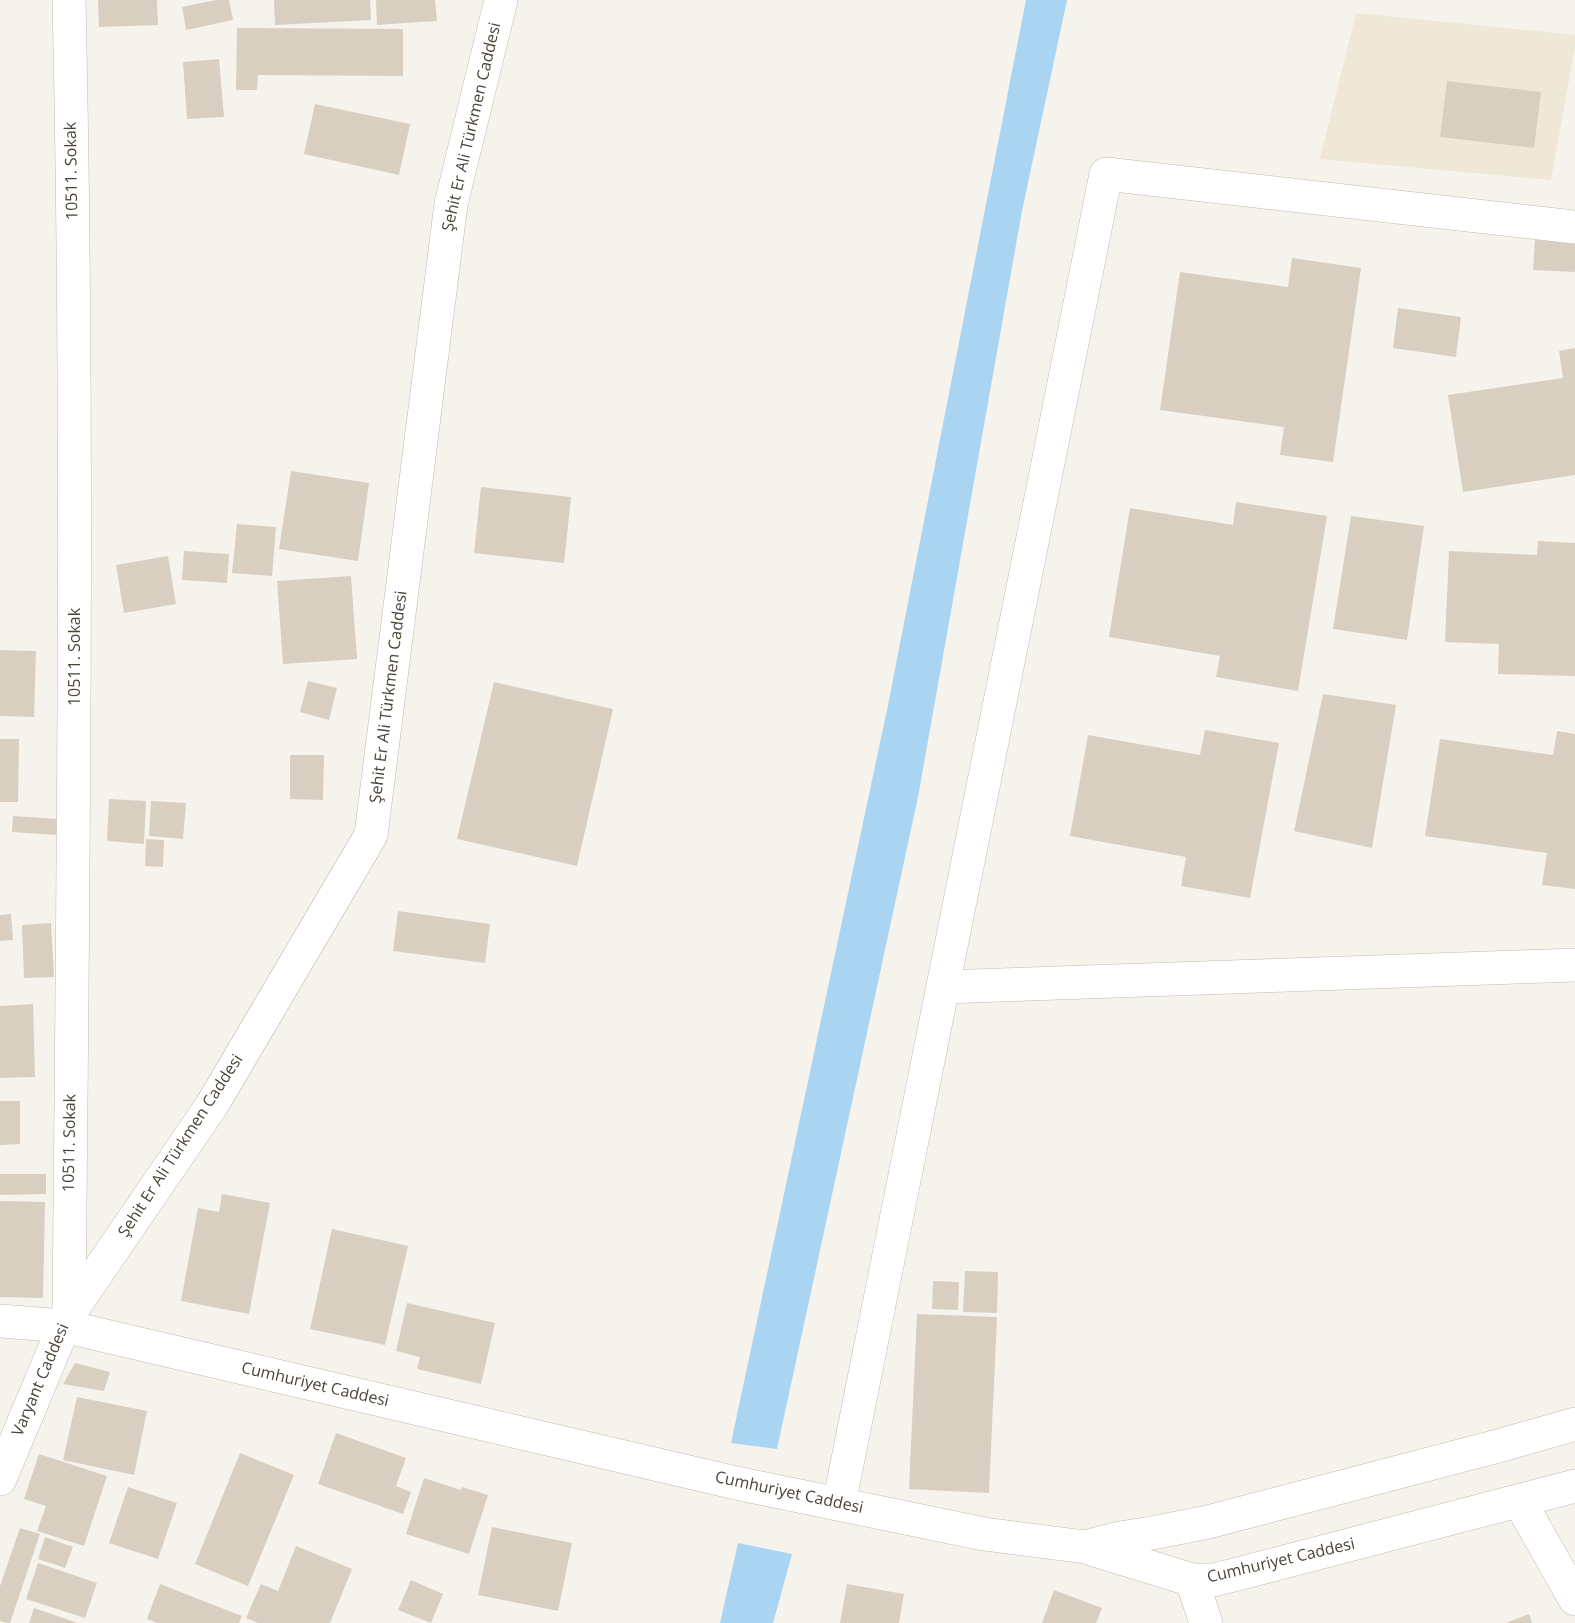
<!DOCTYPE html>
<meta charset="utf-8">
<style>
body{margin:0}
canvas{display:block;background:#f6f3ec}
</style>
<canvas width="1575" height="1623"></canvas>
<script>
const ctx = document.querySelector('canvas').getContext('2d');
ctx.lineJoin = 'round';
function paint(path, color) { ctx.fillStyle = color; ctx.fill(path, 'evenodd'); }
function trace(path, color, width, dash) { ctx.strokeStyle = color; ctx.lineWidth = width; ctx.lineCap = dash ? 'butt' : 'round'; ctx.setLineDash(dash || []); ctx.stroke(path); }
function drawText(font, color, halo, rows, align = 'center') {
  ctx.font = font + ' "Open Sans",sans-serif'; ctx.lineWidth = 6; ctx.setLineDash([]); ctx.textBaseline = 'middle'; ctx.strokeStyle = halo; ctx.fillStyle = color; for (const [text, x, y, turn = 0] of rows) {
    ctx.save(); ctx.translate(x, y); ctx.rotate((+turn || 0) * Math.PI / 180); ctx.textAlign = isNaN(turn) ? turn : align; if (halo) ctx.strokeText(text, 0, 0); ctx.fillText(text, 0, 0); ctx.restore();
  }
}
paint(new Path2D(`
 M 1356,13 L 1575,35 L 1575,47 L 1551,180 L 1320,159 Z`), '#efe8d6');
paint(new Path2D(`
 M 1026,0 L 1067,0 L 1022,211 L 918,797 L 777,1449 L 731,1443 L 887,710 Z
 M 738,1543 L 792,1554 L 773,1623 L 720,1623 Z`), '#a9d4f2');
paint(new Path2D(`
 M 98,0 L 157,0 L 158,25 L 99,27 Z
 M 216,0 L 229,0 L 233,20 L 186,30 L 182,7 Z
 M 274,0 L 370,0 L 371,20 L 275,25 Z
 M 376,0 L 435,0 L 437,21 L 377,25 Z
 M 237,28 L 403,29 L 403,76 L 258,75 L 257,90 L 236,90 Z
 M 219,59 L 224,117 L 187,119 L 183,62 Z
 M 1447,81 L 1541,92 L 1534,148 L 1440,137 Z
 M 315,104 L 410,124 L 399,175 L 304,154 Z
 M 1535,240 L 1575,242 L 1575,272 L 1533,270 Z
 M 1292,258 L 1361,268 L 1333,462 L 1280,455 L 1284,427 L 1160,410 L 1180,272 L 1288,287 Z
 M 1398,308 L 1461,317 L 1456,357 L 1393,348 Z
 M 1575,348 L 1575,475 L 1463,492 L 1448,395 L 1563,378 L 1559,351 Z
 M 291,471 L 369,483 L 358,561 L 279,549 Z
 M 481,487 L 571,497 L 564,563 L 474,553 Z
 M 1236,502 L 1327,516 L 1298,691 L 1216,677 L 1220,656 L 1109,637 L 1130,508 L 1233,525 Z
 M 1351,516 L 1424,526 L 1407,640 L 1333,629 Z
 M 237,524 L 276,527 L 272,576 L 232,573 Z
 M 1538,541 L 1575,543 L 1575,676 L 1498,674 L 1499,644 L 1445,642 L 1449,551 L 1537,555 Z
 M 184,551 L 229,554 L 227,583 L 182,580 Z
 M 168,556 L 176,604 L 124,613 L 116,565 Z
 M 351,576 L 357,659 L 283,664 L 277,581 Z
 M 0,650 L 36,651 L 34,717 L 0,716 Z
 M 308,681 L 337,688 L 329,720 L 300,712 Z
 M 494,682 L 613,709 L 577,866 L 457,839 Z
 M 1323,694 L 1396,705 L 1372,848 L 1294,831 Z
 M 1205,730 L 1279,743 L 1250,898 L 1181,886 L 1186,857 L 1070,836 L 1088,735 L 1200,755 Z
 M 1557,731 L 1575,734 L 1575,889 L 1542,885 L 1547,853 L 1425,836 L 1440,739 L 1553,755 Z
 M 0,739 L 19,739 L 18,802 L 0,802 Z
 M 290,755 L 324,755 L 323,800 L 290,799 Z
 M 109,799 L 146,801 L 144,844 L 107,841 Z
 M 151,801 L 186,803 L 183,839 L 149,836 Z
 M 13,816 L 58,819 L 57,835 L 12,832 Z
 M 146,839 L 164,840 L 163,867 L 145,866 Z
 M 398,911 L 490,924 L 485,963 L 393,951 Z
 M 11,914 L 13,940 L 0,941 L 0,915 Z
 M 51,923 L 54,977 L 24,978 L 22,925 Z
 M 33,1004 L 35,1077 L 0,1078 L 0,1006 Z
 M 0,1101 L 20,1101 L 20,1144 L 0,1145 Z
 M 0,1174 L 46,1174 L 46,1194 L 0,1195 Z
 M 222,1194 L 270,1203 L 249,1314 L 181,1301 L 198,1208 L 219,1212 Z
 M 0,1201 L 45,1202 L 43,1298 L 0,1297 Z
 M 332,1229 L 408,1246 L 385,1345 L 310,1329 Z
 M 965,1271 L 998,1272 L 997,1313 L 963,1312 Z
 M 933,1281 L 959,1282 L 958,1310 L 932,1309 Z
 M 407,1303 L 495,1323 L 481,1384 L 417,1369 L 420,1357 L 396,1351 Z
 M 917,1314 L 997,1317 L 989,1493 L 909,1489 Z
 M 75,1363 L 110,1372 L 104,1391 L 63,1384 Z
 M 77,1397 L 147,1411 L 134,1475 L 63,1460 Z
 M 336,1433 L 406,1458 L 396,1486 L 411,1492 L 403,1514 L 318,1484 Z
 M 240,1453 L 294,1475 L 248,1586 L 195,1564 Z
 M 39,1454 L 107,1476 L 84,1546 L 37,1531 L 46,1506 L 24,1499 Z
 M 424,1478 L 461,1490 L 462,1487 L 488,1495 L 469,1554 L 406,1534 Z
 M 128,1487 L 177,1503 L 158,1559 L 109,1543 Z
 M 492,1527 L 572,1543 L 558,1611 L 478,1595 Z
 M 20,1528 L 40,1534 L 10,1623 L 7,1623 L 0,1621 L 0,1586 Z
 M 45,1537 L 73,1547 L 65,1568 L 38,1559 Z
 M 296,1546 L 352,1569 L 330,1623 L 258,1623 L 246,1618 L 261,1584 L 278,1591 Z
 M 38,1563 L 97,1583 L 85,1618 L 26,1599 Z
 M 411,1580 L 443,1594 L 431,1623 L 398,1610 Z
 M 160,1584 L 242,1616 L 239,1623 L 158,1623 L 147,1619 Z
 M 847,1584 L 904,1594 L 899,1623 L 840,1623 Z
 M 1054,1590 L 1102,1608 L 1096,1623 L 1042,1623 Z
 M 34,1608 L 78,1623 L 29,1623 Z
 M 1529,1614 L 1532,1623 L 1506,1623 Z`), '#d8cfc1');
const minor = new Path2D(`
 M 69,0 C 79,438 73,876 69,1314
 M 943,987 L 1575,965
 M 0,1321 L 63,1326 L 736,1483 L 984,1534 L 1085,1547 L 1192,1580 L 1213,1580 L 1234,1575 L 1575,1486
 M 0,1479 L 69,1314 L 212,1105 L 371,835 L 451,204 L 501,0
 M 1520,1502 L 1575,1599
 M 839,1504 L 1106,174 L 1575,227
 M 1085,1547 L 1120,1538 L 1152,1533 L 1208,1522 L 1498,1446 L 1575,1424
 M 1192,1580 L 1206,1623`);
trace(minor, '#c2bbae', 34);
trace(minor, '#fff', 33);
drawText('16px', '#4b4439', '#fff', [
 ["Şehit Er Ali Türkmen Caddesi",472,127,-77],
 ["10511. Sokak",72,171,-91],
 ["10511. Sokak",75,657,-90],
 ["Şehit Er Ali Türkmen Caddesi",389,697,-83],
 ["10511. Sokak",70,1143,-89],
 ["Şehit Er Ali Türkmen Caddesi",181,1146,-57],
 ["Varyant Caddesi",41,1380,-67],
 ["Cumhuriyet Caddesi",315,1385,13],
 ["Cumhuriyet Caddesi",789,1493,12],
 ["Cumhuriyet Caddesi",1281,1561,-13]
]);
</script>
